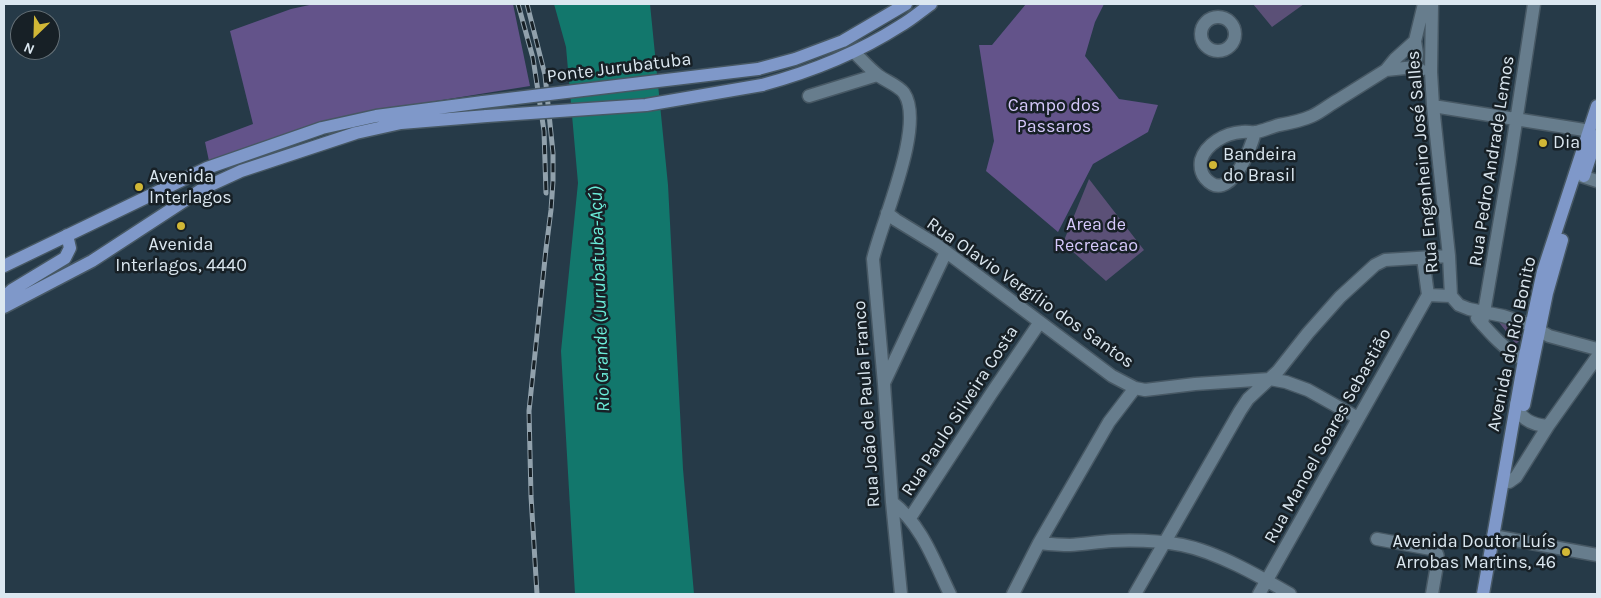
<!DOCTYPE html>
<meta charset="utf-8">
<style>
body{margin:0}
#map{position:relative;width:1601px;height:598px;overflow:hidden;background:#263a48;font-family:Karla,sans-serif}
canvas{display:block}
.frame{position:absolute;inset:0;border:5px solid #dbe7f0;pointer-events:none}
.north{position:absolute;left:10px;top:10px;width:50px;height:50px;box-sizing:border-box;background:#172026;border:1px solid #657077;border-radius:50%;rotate:204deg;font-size:14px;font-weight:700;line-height:20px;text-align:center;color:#dbe7f0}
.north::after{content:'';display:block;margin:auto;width:18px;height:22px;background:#d1b736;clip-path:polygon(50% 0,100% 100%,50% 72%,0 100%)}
</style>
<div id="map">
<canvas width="1601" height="598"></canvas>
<div class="frame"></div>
<div class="north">N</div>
</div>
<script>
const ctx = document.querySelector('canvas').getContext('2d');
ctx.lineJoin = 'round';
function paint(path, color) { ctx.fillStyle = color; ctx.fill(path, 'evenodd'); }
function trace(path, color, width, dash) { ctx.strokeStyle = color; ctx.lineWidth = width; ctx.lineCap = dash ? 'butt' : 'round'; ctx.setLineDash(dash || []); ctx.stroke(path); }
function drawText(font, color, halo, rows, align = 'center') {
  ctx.font = font + ' Karla,sans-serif'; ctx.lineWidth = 5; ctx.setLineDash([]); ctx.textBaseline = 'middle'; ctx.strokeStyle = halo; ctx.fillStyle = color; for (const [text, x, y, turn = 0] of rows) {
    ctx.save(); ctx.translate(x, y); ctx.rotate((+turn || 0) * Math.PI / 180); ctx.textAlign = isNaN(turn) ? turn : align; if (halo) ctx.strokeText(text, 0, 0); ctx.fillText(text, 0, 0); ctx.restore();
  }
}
paint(new Path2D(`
 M 1253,4 L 1304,4 L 1272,27 Z
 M 1089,179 L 1144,250 L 1106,281 L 1063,243 Z
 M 1494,316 L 1520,325 L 1521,339 L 1516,344 Z`), '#5b5077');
paint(new Path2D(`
 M 314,4 L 513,4 L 530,86 L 361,113 L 209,161 L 205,142 L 253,124 L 230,31 L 291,9 Z
 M 1026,4 L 1104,4 L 1095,22 L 1085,56 L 1119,99 L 1158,105 L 1148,132 L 1093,164 L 1058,232 L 986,171 L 994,141 L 979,45 L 992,45 Z`), '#63538a');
paint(new Path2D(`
 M 554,4 L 650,4 L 668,185 L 683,469 L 694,594 L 575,594 L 561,351 L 578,183 L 566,47 Z`), '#12776c');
const minor = new Path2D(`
 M 1432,4 L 1431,72 L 1433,106 L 1449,256 L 1451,296 L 1459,305 L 1469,309 L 1503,316 L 1528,324 L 1549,336 L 1597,349
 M1201 34a17 17 0 1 1 34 0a17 17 0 1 1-34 0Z
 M 854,52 C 862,60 870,69 879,76 C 886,81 899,86 904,93 C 926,125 881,223 873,259 L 884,384 L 892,502 L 901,594
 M 1415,67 L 1417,54 L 1415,41 L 1424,4
 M 1386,70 L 1415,67 L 1421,70
 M 809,96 L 877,75
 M 1433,106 L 1597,132
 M 1255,132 C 1251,149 1229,206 1205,178 C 1201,173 1200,166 1201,160 C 1206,144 1225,133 1242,132 C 1247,131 1252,133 1257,132 C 1264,130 1272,127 1279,125 C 1290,123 1301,121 1312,116 C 1321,112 1329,105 1338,100 C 1354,90 1370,80 1386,70 L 1395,59 L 1415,41
 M 1575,174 L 1597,181
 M 887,213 L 896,220 L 937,245 L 1112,376 L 1135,388 L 1145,390 L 1195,384 L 1270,379 L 1286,382 L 1308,390 L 1358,418
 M 1428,295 L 1451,296
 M 1477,318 C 1491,334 1505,350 1524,360
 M 1482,324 L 1510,161 L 1534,4
 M 884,383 L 946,252
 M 1516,404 C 1520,420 1533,425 1548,426
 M 1509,482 L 1516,477 L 1548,426 L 1597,357
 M 892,502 C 922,525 934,561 950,594
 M 910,518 L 991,394 L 1040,322
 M 1493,536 L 1597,555
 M 1377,539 L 1431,549 C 1436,551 1438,553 1438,559 L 1432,594
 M 1039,543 C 1049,544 1060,545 1070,545 C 1084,544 1098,542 1112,541 C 1135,540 1160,541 1182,545 C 1217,552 1259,576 1290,594
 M 1013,594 L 1039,543 L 1109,422 L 1135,388
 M 1135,594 L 1240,411 L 1248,399 L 1278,371 L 1308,333 L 1340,297 L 1375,265 L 1385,260 L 1449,256
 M 1259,594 L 1428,295 L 1423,258`);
const major = new Path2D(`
 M 758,69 L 795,59 L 843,41 L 906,4
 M 762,85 C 810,72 858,53 900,26 C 911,20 921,11 931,4
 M 1584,176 L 1597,136
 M 4,266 L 207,168 L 322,128 L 376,116 L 483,102
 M 4,297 L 12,290 L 65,258 L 70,248 L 67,235
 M 4,307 L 92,261 L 204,188 L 241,171 L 356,133 L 401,123 L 487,116
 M 1524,405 L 1547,293 L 1562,240
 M 1483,594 L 1524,360 L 1543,271 L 1597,106`);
trace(minor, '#475864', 15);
trace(major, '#475864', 15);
trace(minor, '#677d8d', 12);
trace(major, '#7f98c9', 12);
const rail = new Path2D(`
 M 518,4 L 533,58 L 544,131 L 546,193
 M 527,4 L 545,75 L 553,153 L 553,181 L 551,210 L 546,249 L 529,411 L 531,496 L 537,594`);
trace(rail, '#91a1ac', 5);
trace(rail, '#172026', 3, [9]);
const majorBridge = new Path2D(`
 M 483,102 L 758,69
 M 487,116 L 646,105 L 762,85`);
trace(majorBridge, '#475864', 15, []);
trace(majorBridge, '#7f98c9', 12);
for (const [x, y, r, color] of [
 [1543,143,5,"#d1b736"],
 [1213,165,5,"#d1b736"],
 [139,187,5,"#d1b736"],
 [181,226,5,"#d1b736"],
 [1566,552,5,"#d1b736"]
]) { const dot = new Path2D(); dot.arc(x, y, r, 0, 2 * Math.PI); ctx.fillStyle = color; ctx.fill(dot); trace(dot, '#172026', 2); }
drawText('18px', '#dbe7f0', '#172026', [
 ["Ponte Jurubatuba",619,68,-7],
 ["Rua Pedro Andrade Lemos",1492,161,-81],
 ["Rua Engenheiro José Salles",1423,162,-95],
 ["Rua Olavio Vergílio dos Santos",1030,293,35],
 ["Avenida do Rio Bonito",1512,344,-78],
 ["Rua João de Paula Franco",867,404,-94],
 ["Rua Paulo Silveira Costa",960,411,-57],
 ["Rua Manoel Soares Sebastião",1328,436,-61]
]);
drawText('18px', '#d6c9fc', '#172026', [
 ["Campo dos",1054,106],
 ["Passaros",1054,127],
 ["Area de",1096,225],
 ["Recreacao",1096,246]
]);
drawText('18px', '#dbe7f0', '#172026', [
 ["Dia",1553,143],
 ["Bandeira",1223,155],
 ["do Brasil",1223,176],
 ["Avenida",149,177],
 ["Interlagos",149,198],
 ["Avenida",181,245,"center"],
 ["Interlagos, 4440",181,266,"center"],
 ["Avenida Doutor Luís",1556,542,"right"],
 ["Arrobas Martins, 46",1556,563,"right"]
], 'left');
drawText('italic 19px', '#6becd9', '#172026', [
 ["Rio Grande (Jurubatuba-Açú)",600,299,-92]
]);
</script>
